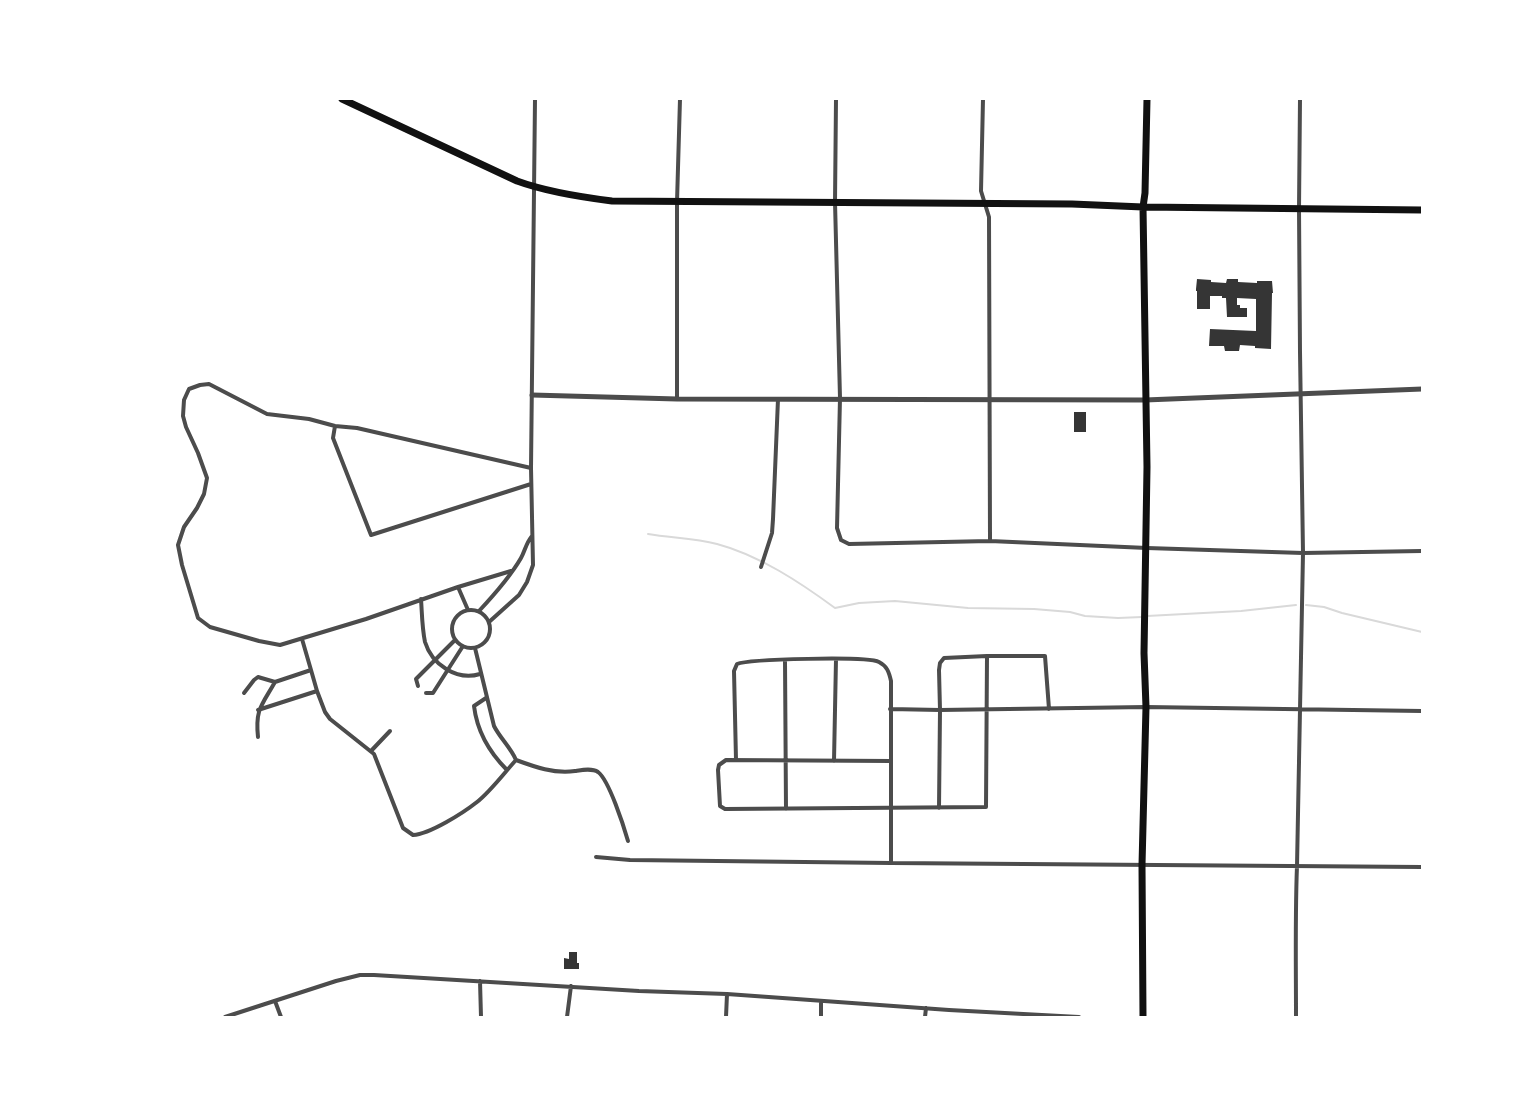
<!DOCTYPE html>
<style>
body{margin:0}
#map{position:relative;width:1521px;height:1116px;overflow:hidden;background:#fff;font-family:Signika,sans-serif}
canvas{display:block}
.frame{position:absolute;inset:0;border:100px solid #fff;pointer-events:none}
</style>
<div id="map">
<canvas width="1521" height="1116"></canvas>
<div class="frame"></div>
</div>
<script>
const ctx = document.querySelector('canvas').getContext('2d');
ctx.lineJoin = 'round';
function trace(path, color, width, dash) { ctx.strokeStyle = color; ctx.lineWidth = width; ctx.lineCap = dash ? 'butt' : 'round'; ctx.setLineDash(dash || []); ctx.stroke(path); }
function paint(path, color) { ctx.fillStyle = color; ctx.fill(path, 'evenodd'); }
trace(new Path2D(`
 M 648,534 C 671,538 694,538 717,544 C 759,555 801,583 835,608 L 859,603 L 895,601 L 968,608 L 1034,609 L 1070,612 L 1085,616 L 1118,618 L 1142,617
 M 1306,605 L 1324,607 L 1342,613 L 1422,632
 M 1147,616 L 1241,611 L 1296,605`), '#d9d9d9', 2);
paint(new Path2D(`
 M 1197,279 L 1211,280 L 1211,282 L 1226,283 L 1227,279 L 1238,279 L 1238,282 L 1257,283 L 1257,281 L 1272,281 L 1273,293 L 1272,293 L 1271,349 L 1255,348 L 1255,346 L 1240,345 L 1239,351 L 1225,351 L 1224,346 L 1209,346 L 1210,329 L 1256,331 L 1256,299 L 1237,298 L 1237,305 L 1240,305 L 1240,308 L 1247,308 L 1247,317 L 1227,317 L 1226,298 L 1222,298 L 1222,296 L 1210,296 L 1210,309 L 1197,309 L 1197,291 L 1196,291 L 1196,289 Z
 M 1074,412 L 1086,412 L 1086,432 L 1074,432 Z
 M 569,952 L 577,952 L 577,963 L 579,963 L 579,969 L 564,969 L 564,958 L 569,959 Z`), '#353535');
trace(new Path2D(`
 M 836,99 L 835,202 L 840,398 L 837,528 L 841,540 L 849,544 L 990,541 L 1147,548 L 1303,553 L 1422,551
 M 983,99 L 981,191 L 989,217 L 990,541
 M 677,399 L 677,202 L 680,99
 M 335,426 L 333,438 L 371,535 L 531,484
 M 761,567 L 772,533 L 773,519 L 778,399
 M 511,571 L 458,587 L 366,619 L 280,645 L 259,641 L 210,627 L 198,618 L 182,565 L 178,545 L 184,527 L 197,508 L 204,494 L 207,478 L 198,453 L 186,427 L 183,416 L 184,400 L 189,389 L 200,385 L 209,384 L 267,414 L 309,419 L 335,426 L 357,428 L 531,468
 M 458,587 L 468,610
 M 421,599 C 422,613 422,628 425,642 C 432,665 457,681 480,674
 M452 629a19 19 0 1 1 38 0a19 19 0 1 1-38 0Z
 M 479,611 C 494,595 510,577 521,558 C 525,551 526,543 532,536
 M 489,622 L 519,595 L 527,582 L 533,565 L 531,468 L 535,99
 M 785,660 L 786,809
 M 418,686 L 416,679 L 455,640
 M 317,691 L 325,712 L 330,719 L 374,754 L 403,828 L 413,835 C 430,834 463,813 477,802 C 490,792 505,772 516,760 C 511,748 500,738 494,726 L 475,648
 M 244,693 L 254,680 L 258,677 L 275,682 L 311,670 L 302,639
 M 426,693 L 433,693 L 463,646
 M 486,698 L 474,706 C 477,731 489,752 507,770
 M 890,709 L 940,710 L 1146,707 L 1422,711
 M 258,710 L 317,691 L 311,670
 M 258,737 C 255,709 262,705 275,682
 M 371,751 L 390,731
 M 516,760 C 535,767 554,774 575,771 C 582,770 592,768 598,772 C 609,780 624,827 628,841
 M 736,760 L 734,671 L 737,664 C 749,659 867,656 879,662 C 887,666 889,672 891,681 L 891,863
 M 834,761 L 836,659
 M 891,761 L 726,760 L 719,765 L 718,770 L 720,806 L 725,809 L 986,807 L 987,656
 M 939,808 L 940,710 L 939,670 L 940,663 L 944,658 L 987,656 L 1045,656 L 1049,709
 M 596,857 L 630,860 L 891,863 L 1422,867
 M 480,981 L 481,1017
 M 275,1001 L 281,1017
 M 225,1017 L 336,981 L 360,975 L 374,975 L 639,991 L 727,994 L 949,1010 L 1079,1017
 M 567,1017 L 571,986
 M 726,1017 L 727,994
 M 821,1017 L 821,1001
 M 925,1017 L 926,1008
 M 1296,1017 C 1296,967 1295,916 1297,866 L 1303,553 L 1300,352 L 1299,209 L 1300,99`), '#4c4c4c', 4);
trace(new Path2D(`
 M 532,395 L 677,399 L 1145,400 L 1422,389`), '#4c4c4c', 5);
trace(new Path2D(`
 M 342,99 L 517,181 C 547,192 580,197 612,201 L 1072,204 L 1143,207 L 1422,210
 M 1143,1017 L 1142,865 L 1146,707 L 1144,653 L 1147,467 L 1143,207 L 1145,193 L 1147,99`), '#111', 7);
</script>
